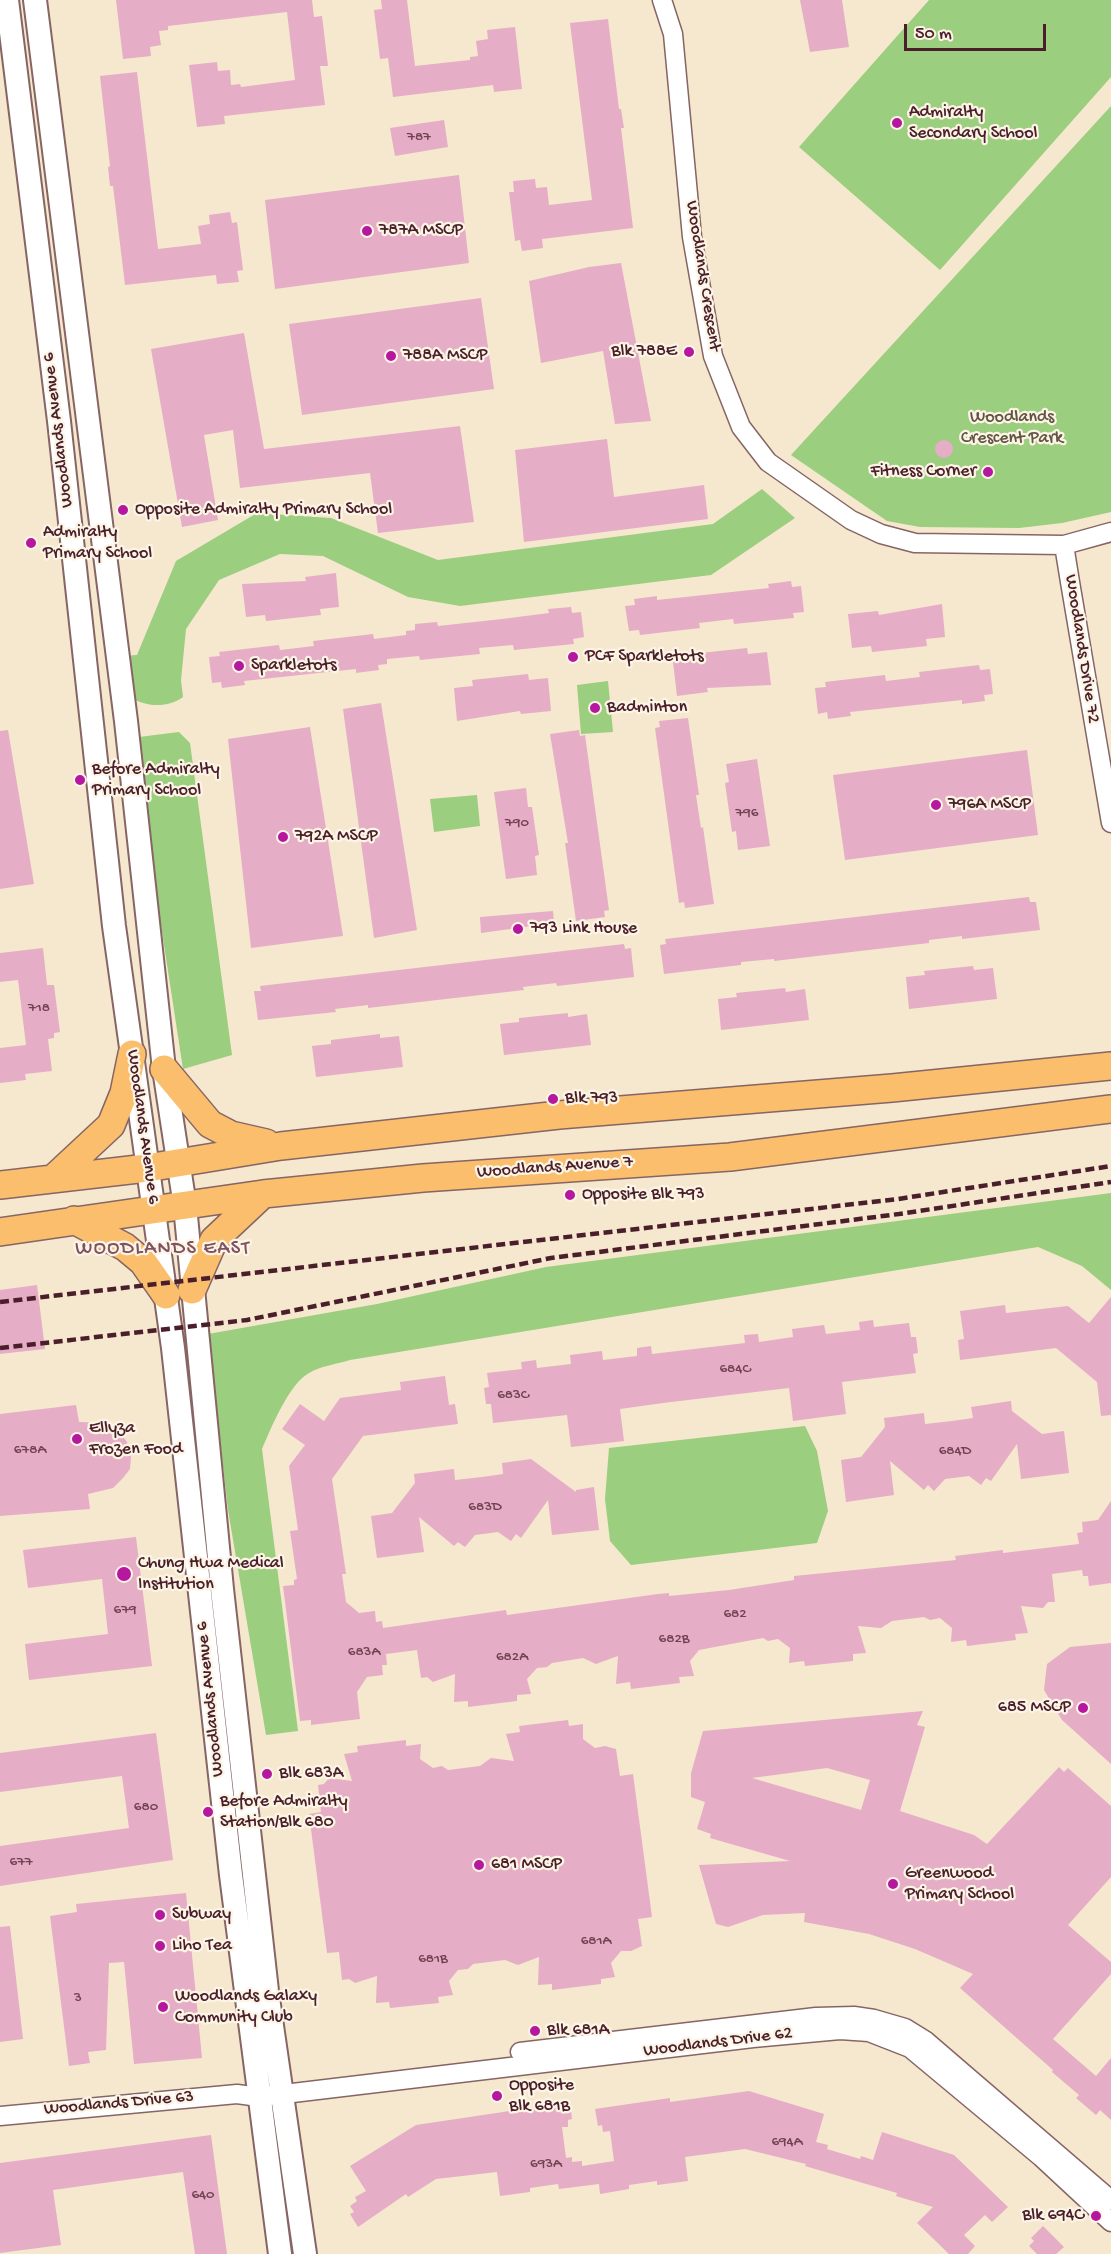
<!DOCTYPE html>
<style>
body{margin:0}
#map{position:relative;width:1111px;height:2254px;overflow:hidden;background:#f5e8cf;font-family:"Gochi Hand",sans-serif}
canvas{display:block}
.scale{position:absolute;left:904px;top:24px;width:142px;height:27px;box-sizing:border-box;border:3px solid #4a1f2b;border-top:0;padding-left:8px;font-size:18px;line-height:21px;white-space:nowrap;color:#4a1f2b;-webkit-text-stroke:4px #fcf5e5;paint-order:stroke}
</style>
<div id="map">
<canvas width="1111" height="2254"></canvas>
<div class="scale">50 m</div>
</div>
<script>
const ctx = document.querySelector('canvas').getContext('2d');
ctx.lineJoin = 'round';
function paint(path, color) { ctx.fillStyle = color; ctx.fill(path, 'evenodd'); }
function trace(path, color, width, dash) { ctx.strokeStyle = color; ctx.lineWidth = width; ctx.lineCap = dash ? 'butt' : 'round'; ctx.setLineDash(dash || []); ctx.stroke(path); }
function drawText(font, color, halo, rows, align = 'center') {
  ctx.font = font + ' "Gochi Hand",sans-serif'; ctx.lineWidth = 4.5; ctx.setLineDash([]); ctx.textBaseline = 'middle'; ctx.strokeStyle = halo; ctx.fillStyle = color; for (const [text, x, y, turn = 0] of rows) {
    ctx.save(); ctx.translate(x, y); ctx.rotate((+turn || 0) * Math.PI / 180); ctx.textAlign = isNaN(turn) ? turn : align; if (halo) ctx.strokeText(text, 0, 0); ctx.fillText(text, 0, 0); ctx.restore();
  }
}
paint(new Path2D(`
 M 929,0 L 1111,0 L 1111,77 L 940,270 L 799,147 Z
 M 1111,106 L 1111,512 L 1062,523 L 1019,528 L 920,527 L 887,521 L 791,455 Z
 M 762,489 L 795,518 L 711,575 L 460,606 L 408,597 L 323,556 L 280,554 L 219,580 L 186,629 L 181,680 L 183,697 C 167,709 143,707 127,695 L 122,656 L 137,655 L 176,561 L 257,513 L 331,518 L 438,560 L 713,524 Z
 M 608,681 L 613,732 L 581,734 L 577,685 Z
 M 179,732 L 190,743 L 232,1055 L 183,1069 L 134,749 L 139,737 Z
 M 477,795 L 480,826 L 434,832 L 430,799 Z
 M 1111,1193 L 1111,1290 L 1082,1266 L 1038,1247 L 350,1360 C 337,1364 321,1366 309,1373 C 289,1384 271,1428 262,1449 L 298,1731 L 266,1735 L 228,1510 L 208,1334 L 377,1304 L 546,1267 Z
 M 805,1426 L 817,1451 L 828,1511 L 817,1543 L 631,1565 L 610,1541 L 605,1499 L 609,1448 Z`), '#9bce7e');
paint(new Path2D(`
 M 116,0 L 312,0 L 314,17 L 322,16 L 328,66 L 320,66 L 325,105 L 224,116 L 225,124 L 197,127 L 189,65 L 217,62 L 218,71 L 230,70 L 231,85 L 240,84 L 241,87 L 295,80 L 287,12 L 168,26 L 168,30 L 159,31 L 161,45 L 150,47 L 151,56 L 123,59 Z
 M 381,0 L 407,0 L 415,66 L 470,60 L 470,57 L 478,56 L 476,41 L 488,39 L 487,30 L 515,27 L 522,89 L 494,92 L 493,85 L 393,97 L 388,58 L 380,59 L 374,10 L 382,9 Z
 M 800,0 L 842,0 L 849,47 L 810,52 Z
 M 608,19 L 619,109 L 621,109 L 624,128 L 621,128 L 633,228 L 542,239 L 543,248 L 522,251 L 520,240 L 515,241 L 509,192 L 514,192 L 513,181 L 535,179 L 536,188 L 547,187 L 549,205 L 592,200 L 570,23 Z
 M 137,72 L 158,249 L 201,244 L 198,226 L 210,224 L 209,215 L 230,212 L 232,223 L 237,222 L 243,270 L 237,271 L 239,282 L 217,284 L 216,275 L 125,285 L 113,186 L 110,186 L 108,167 L 110,166 L 100,76 Z
 M 444,120 L 448,147 L 395,156 L 390,128 Z
 M 459,175 L 469,263 L 275,289 L 265,200 Z
 M 621,263 L 651,421 L 615,424 L 603,351 L 541,363 L 529,281 L 589,267 Z
 M 481,298 L 494,389 L 302,415 L 289,324 Z
 M 244,333 L 264,449 L 460,426 L 474,522 L 378,533 L 370,473 L 240,488 L 233,430 L 204,435 L 218,520 L 182,527 L 151,349 Z
 M 607,439 L 614,497 L 704,485 L 708,519 L 524,542 L 515,450 Z
 M935 449a9 9 0 1 1 18 0a9 9 0 1 1-18 0Z
 M 336,573 L 339,607 L 320,609 L 321,615 L 266,621 L 265,615 L 246,617 L 242,584 L 306,581 L 305,577 Z
 M 791,581 L 792,587 L 801,586 L 804,612 L 793,613 L 794,618 L 734,624 L 733,619 L 699,623 L 700,628 L 640,635 L 639,630 L 629,631 L 625,606 L 635,605 L 634,599 L 657,596 L 657,600 L 769,588 L 768,584 Z
 M 942,604 L 945,637 L 926,639 L 927,646 L 872,652 L 871,646 L 852,648 L 848,614 L 878,611 L 879,615 Z
 M 571,607 L 572,613 L 581,612 L 584,637 L 573,639 L 574,644 L 514,650 L 513,645 L 479,648 L 480,654 L 420,660 L 419,656 L 387,659 L 387,664 L 378,665 L 379,670 L 356,673 L 356,669 L 244,681 L 245,685 L 222,688 L 221,682 L 212,683 L 209,657 L 220,656 L 219,652 L 279,645 L 280,650 L 314,646 L 313,641 L 373,634 L 374,639 L 406,635 L 406,631 L 415,630 L 415,624 L 437,622 L 438,626 L 502,619 L 549,613 L 548,609 Z
 M 747,648 L 748,654 L 767,652 L 771,685 L 707,688 L 708,692 L 677,696 L 673,662 L 693,660 L 692,654 Z
 M 979,665 L 980,670 L 990,669 L 993,694 L 984,695 L 985,701 L 962,704 L 962,700 L 850,712 L 851,716 L 828,719 L 827,712 L 818,714 L 815,688 L 826,687 L 825,682 L 885,675 L 886,681 L 920,677 L 919,672 Z
 M 528,674 L 529,680 L 548,678 L 551,711 L 521,714 L 520,711 L 457,721 L 454,688 L 473,686 L 472,680 Z
 M 381,703 L 417,930 L 374,938 L 343,709 Z
 M 688,718 L 699,795 L 696,795 L 701,828 L 703,827 L 714,904 L 685,908 L 684,902 L 679,903 L 655,728 L 660,727 L 659,721 Z
 M 310,727 L 343,936 L 251,948 L 228,739 Z
 M 8,730 L 34,884 L 0,889 L 0,731 Z
 M 579,730 L 580,736 L 585,735 L 609,910 L 604,911 L 605,917 L 576,921 L 565,843 L 568,843 L 550,734 Z
 M 1027,750 L 1038,835 L 845,860 L 833,775 Z
 M 757,759 L 770,846 L 738,850 L 736,831 L 732,832 L 725,783 L 729,782 L 726,764 Z
 M 526,788 L 528,807 L 532,807 L 539,855 L 535,856 L 537,875 L 506,879 L 494,792 Z
 M 1029,897 L 1030,902 L 1036,902 L 1040,930 L 962,939 L 962,936 L 929,940 L 929,943 L 774,961 L 774,959 L 741,962 L 741,965 L 664,974 L 660,945 L 666,944 L 665,939 Z
 M 553,911 L 554,923 L 481,933 L 480,917 Z
 M 624,944 L 625,949 L 631,948 L 634,977 L 557,986 L 556,983 L 523,987 L 524,990 L 368,1008 L 368,1005 L 335,1009 L 336,1012 L 258,1020 L 254,991 L 261,991 L 260,986 Z
 M 43,948 L 47,985 L 54,985 L 60,1032 L 54,1033 L 54,1038 L 48,1039 L 52,1071 L 25,1074 L 26,1080 L 0,1083 L 0,1048 L 26,1045 L 18,980 L 0,982 L 0,953 Z
 M 973,966 L 974,970 L 993,968 L 997,999 L 909,1009 L 906,977 L 925,975 L 924,971 Z
 M 785,988 L 786,992 L 805,989 L 809,1020 L 721,1030 L 718,999 L 737,997 L 736,993 Z
 M 568,1013 L 568,1017 L 587,1014 L 591,1045 L 504,1055 L 500,1024 L 519,1022 L 519,1018 Z
 M 380,1034 L 380,1038 L 399,1036 L 403,1067 L 316,1077 L 312,1046 L 331,1044 L 331,1040 Z
 M 37,1285 L 45,1349 L 0,1354 L 0,1290 Z
 M 1111,1297 L 1111,1415 L 1101,1416 L 1097,1382 L 1056,1348 L 960,1360 L 958,1340 L 964,1339 L 960,1311 L 1005,1305 L 1006,1313 L 1068,1306 L 1089,1323 Z
 M 873,1320 L 874,1327 L 909,1323 L 911,1337 L 916,1337 L 918,1353 L 913,1354 L 916,1373 L 842,1382 L 846,1414 L 793,1421 L 789,1388 L 663,1403 L 620,1409 L 624,1441 L 571,1447 L 567,1415 L 493,1423 L 491,1404 L 486,1404 L 484,1388 L 489,1387 L 487,1373 L 522,1369 L 521,1362 L 536,1360 L 537,1368 L 571,1364 L 570,1355 L 602,1351 L 603,1360 L 637,1356 L 637,1348 L 651,1346 L 652,1354 L 745,1343 L 744,1335 L 758,1334 L 759,1342 L 793,1337 L 792,1329 L 824,1325 L 826,1334 L 860,1330 L 859,1322 Z
 M 445,1376 L 449,1405 L 455,1404 L 458,1424 L 363,1436 L 332,1479 L 346,1574 L 342,1574 L 346,1602 L 359,1613 L 375,1611 L 376,1622 L 382,1621 L 383,1628 L 506,1610 L 507,1615 L 658,1594 L 669,1593 L 669,1596 L 729,1590 L 794,1580 L 794,1576 L 956,1560 L 955,1556 L 1003,1550 L 1003,1553 L 1079,1544 L 1077,1533 L 1083,1532 L 1082,1522 L 1098,1520 L 1111,1501 L 1111,1583 L 1089,1586 L 1088,1576 L 1083,1576 L 1082,1570 L 1052,1574 L 1055,1602 L 1048,1602 L 1043,1608 L 1021,1606 L 1028,1633 L 1015,1634 L 1016,1640 L 967,1646 L 966,1640 L 951,1642 L 952,1628 L 940,1618 L 930,1620 L 924,1617 L 892,1621 L 881,1628 L 858,1626 L 866,1653 L 853,1654 L 853,1661 L 805,1666 L 804,1661 L 789,1663 L 790,1648 L 778,1639 L 768,1641 L 763,1638 L 699,1650 L 690,1661 L 694,1676 L 679,1677 L 680,1683 L 631,1689 L 630,1682 L 616,1684 L 618,1656 L 596,1664 L 583,1658 L 552,1663 L 547,1667 L 537,1668 L 527,1679 L 531,1694 L 517,1695 L 517,1701 L 468,1707 L 468,1701 L 454,1702 L 455,1674 L 433,1682 L 427,1677 L 421,1678 L 417,1650 L 386,1654 L 387,1665 L 382,1665 L 383,1675 L 367,1677 L 357,1692 L 360,1719 L 311,1725 L 311,1720 L 300,1721 L 283,1586 L 294,1585 L 294,1580 L 297,1579 L 290,1531 L 298,1530 L 289,1466 L 305,1445 L 282,1429 L 300,1404 L 324,1421 L 340,1398 L 401,1390 L 400,1382 Z
 M 1011,1401 L 1012,1411 L 1042,1434 L 1064,1431 L 1069,1473 L 1021,1479 L 1017,1444 L 991,1481 L 986,1478 L 981,1485 L 969,1476 L 945,1479 L 934,1491 L 928,1485 L 924,1490 L 890,1461 L 894,1495 L 846,1502 L 841,1460 L 861,1457 L 885,1427 L 884,1418 L 924,1413 L 925,1424 L 952,1421 L 973,1418 L 971,1407 Z
 M 76,1405 L 79,1422 L 105,1423 L 118,1430 L 127,1442 L 131,1457 L 130,1469 L 123,1478 L 113,1488 L 88,1494 L 90,1509 L 0,1516 L 0,1414 Z
 M 531,1459 L 576,1492 L 576,1490 L 594,1487 L 599,1530 L 552,1535 L 548,1500 L 521,1538 L 516,1534 L 511,1541 L 498,1532 L 475,1535 L 465,1547 L 458,1542 L 454,1546 L 419,1517 L 424,1552 L 377,1558 L 371,1516 L 392,1513 L 415,1483 L 414,1474 L 454,1469 L 455,1480 L 482,1477 L 503,1474 L 502,1463 Z
 M 136,1537 L 152,1666 L 29,1680 L 25,1644 L 108,1634 L 102,1579 L 28,1588 L 23,1550 Z
 M 1111,1643 L 1111,1764 L 1062,1720 L 1044,1690 L 1047,1664 L 1070,1647 Z
 M 923,1711 L 917,1725 L 925,1727 L 900,1811 L 974,1835 L 987,1844 L 1059,1767 L 1064,1772 L 1068,1768 L 1111,1806 L 1111,1877 L 1068,1925 L 1111,1962 L 1111,1974 L 1053,2039 L 1096,2076 L 1111,2058 L 1111,2120 L 1100,2110 L 1096,2115 L 1076,2098 L 1079,2095 L 1052,2072 L 1053,2070 L 960,1988 L 973,1974 L 915,1949 L 869,1934 L 804,1922 L 805,1913 L 763,1915 L 728,1927 L 716,1924 L 699,1865 L 790,1861 L 710,1838 L 711,1834 L 697,1829 L 705,1802 L 691,1797 L 691,1773 L 703,1731 ZM 827,1768 L 870,1780 L 861,1810 L 752,1778 Z
 M 568,1720 L 569,1726 L 583,1724 L 583,1739 L 595,1748 L 605,1746 L 616,1749 L 620,1776 L 633,1774 L 652,1917 L 638,1919 L 642,1946 L 631,1951 L 621,1951 L 611,1963 L 615,1977 L 601,1979 L 601,1984 L 552,1990 L 552,1984 L 538,1985 L 539,1957 L 518,1965 L 505,1960 L 473,1964 L 468,1969 L 458,1970 L 449,1981 L 453,1995 L 438,1997 L 439,2003 L 390,2008 L 389,2002 L 376,2003 L 377,1976 L 355,1983 L 349,1979 L 342,1980 L 339,1952 L 327,1953 L 309,1814 L 321,1812 L 318,1785 L 324,1784 L 329,1778 L 352,1781 L 344,1754 L 358,1752 L 357,1746 L 406,1740 L 406,1746 L 421,1744 L 420,1759 L 433,1768 L 442,1766 L 448,1770 L 480,1766 L 491,1758 L 514,1761 L 506,1734 L 520,1732 L 519,1726 Z
 M 156,1733 L 173,1860 L 0,1886 L 0,1846 L 129,1828 L 122,1776 L 0,1792 L 0,1753 Z
 M 186,1893 L 202,2058 L 134,2064 L 124,1962 L 109,1963 L 106,2050 L 88,2052 L 90,2063 L 69,2066 L 50,1916 L 77,1912 L 76,1904 Z
 M 10,1926 L 23,2039 L 0,2042 L 0,1927 Z
 M 749,2091 L 824,2114 L 816,2142 L 828,2145 L 827,2149 L 860,2159 L 861,2156 L 873,2160 L 882,2132 L 954,2155 L 1008,2207 L 992,2222 L 985,2215 L 964,2235 L 975,2246 L 968,2254 L 949,2254 L 917,2223 L 933,2207 L 896,2196 L 897,2193 L 805,2166 L 806,2164 L 745,2149 L 685,2157 L 688,2181 L 657,2185 L 657,2181 L 629,2185 L 629,2189 L 600,2194 L 599,2184 L 559,2189 L 558,2184 L 530,2188 L 530,2192 L 500,2196 L 497,2172 L 436,2179 L 408,2197 L 406,2194 L 358,2227 L 350,2214 L 354,2212 L 350,2206 L 357,2201 L 355,2197 L 366,2191 L 350,2166 L 416,2125 L 570,2102 L 572,2119 L 568,2120 L 568,2127 L 562,2127 L 566,2158 L 572,2157 L 572,2162 L 582,2161 L 582,2166 L 614,2161 L 610,2131 L 603,2132 L 602,2125 L 598,2126 L 595,2109 L 670,2098 L 670,2102 Z
 M 211,2135 L 227,2254 L 195,2254 L 183,2172 L 53,2190 L 61,2245 L 0,2253 L 0,2163 Z
 M 1043,2226 L 1064,2247 L 1056,2254 L 1037,2254 L 1029,2246 L 1034,2241 L 1031,2238 Z`), '#e6adc6');
const minor = new Path2D(`
 M 662,0 L 673,34 L 692,237 L 713,356 L 741,427 L 768,462 L 851,520 L 881,534 L 915,543 L 1064,545 L 1111,532
 M 1064,545 C 1079,638 1095,731 1111,823
 M 520,2052 L 816,2017 L 854,2016 L 874,2019 L 905,2028 L 926,2041 L 1111,2200
 M 0,2116 L 237,2094 L 259,2097 L 753,2038 L 840,2030 L 869,2032 L 910,2048 L 1041,2157 L 1111,2222`);
const tertiary = new Path2D(`
 M 7,0 L 59,421 L 114,926 L 173,1348 L 231,1875 L 280,2254
 M 35,0 L 126,721 L 164,1069 L 185,1206 L 222,1589 L 267,1991 L 305,2254`);
const primary = new Path2D(`
 M 164,1069 L 210,1124 L 231,1135 L 266,1143
 M 54,1178 L 111,1125 L 124,1093 L 132,1054
 M 0,1185 L 147,1168 L 281,1146 L 559,1115 L 892,1088 L 1111,1066
 M 74,1220 L 125,1247 L 143,1262 L 166,1295
 M 0,1232 L 263,1194 L 423,1178 L 730,1157 L 1111,1109
 M 192,1290 L 214,1240 L 263,1194`);
trace(minor, '#866564', 21);
trace(tertiary, '#866564', 26);
trace(primary, '#866564', 30);
trace(minor, '#fff', 18);
trace(tertiary, '#fff', 22);
trace(primary, '#fabe6d', 27);
trace(new Path2D(`
 M 0,1302 L 898,1199 L 1111,1166
 M 0,1348 L 247,1320 L 551,1258 L 899,1214 L 1111,1182`), '#4a1f2b', 4.5, [9, 4.5]);
for (const [x, y, r, color] of [
 [897,123,6,"#b5179e"],
 [367,231,6,"#b5179e"],
 [689,352,6,"#b5179e"],
 [391,356,6,"#b5179e"],
 [988,472,6,"#b5179e"],
 [123,510,6,"#b5179e"],
 [31,543,6,"#b5179e"],
 [573,657,6,"#b5179e"],
 [239,666,6,"#b5179e"],
 [595,708,6,"#b5179e"],
 [80,780,6,"#b5179e"],
 [936,805,6,"#b5179e"],
 [283,837,6,"#b5179e"],
 [518,929,6,"#b5179e"],
 [553,1099,6,"#b5179e"],
 [570,1195,6,"#b5179e"],
 [77,1439,6,"#b5179e"],
 [124,1574,8,"#b5179e"],
 [1083,1708,6,"#b5179e"],
 [267,1774,6,"#b5179e"],
 [208,1812,6,"#b5179e"],
 [479,1865,6,"#b5179e"],
 [893,1884,6,"#b5179e"],
 [160,1915,6,"#b5179e"],
 [160,1946,6,"#b5179e"],
 [163,2007,6,"#b5179e"],
 [535,2031,6,"#b5179e"],
 [497,2096,6,"#b5179e"],
 [1096,2216,6,"#b5179e"]
]) { const dot = new Path2D(); dot.arc(x, y, r, 0, 2 * Math.PI); ctx.fillStyle = color; ctx.fill(dot); trace(dot, '#fcf5e5', 2); }
drawText('15px', '#714252', null, [
 ["787",419,138],
 ["796",747,814],
 ["790",517,824],
 ["718",39,1009],
 ["684C",735,1370],
 ["683C",513,1396],
 ["678A",30,1451],
 ["684D",955,1452],
 ["683D",485,1508],
 ["679",125,1611],
 ["682",735,1615],
 ["682B",674,1640],
 ["683A",364,1653],
 ["682A",512,1658],
 ["680",146,1808],
 ["677",21,1863],
 ["681A",596,1942],
 ["681B",433,1960],
 ["3",78,1999],
 ["694A",787,2143],
 ["693A",546,2165],
 ["640",203,2196]
]);
drawText('18px', '#4a1f2b', '#fcf5e5', [
 ["Admiralty",909,113],
 ["Secondary School",909,134],
 ["787A MSCP",379,231],
 ["Blk 788E",677,352,"right"],
 ["788A MSCP",403,356],
 ["Fitness Corner",976,472,"right"],
 ["Opposite Admiralty Primary School",135,510],
 ["Admiralty",43,533],
 ["Primary School",43,554],
 ["PCF Sparkletots",585,657],
 ["Sparkletots",251,666],
 ["Badminton",607,708],
 ["Before Admiralty",92,770],
 ["Primary School",92,791],
 ["796A MSCP",948,805],
 ["792A MSCP",295,837],
 ["793 Link House",530,929],
 ["Blk 793",565,1099],
 ["Opposite Blk 793",582,1195],
 ["Ellyza",89,1429],
 ["Frozen Food",89,1450],
 ["Chung Hwa Medical",138,1564],
 ["Institution",138,1585],
 ["685 MSCP",1071,1708,"right"],
 ["Blk 683A",279,1774],
 ["Before Admiralty",220,1802],
 ["Station/Blk 680",220,1823],
 ["681 MSCP",491,1865],
 ["Greenwood",905,1874],
 ["Primary School",905,1895],
 ["Subway",172,1915],
 ["Liho Tea",172,1946],
 ["Woodlands Galaxy",175,1997],
 ["Community Club",175,2018],
 ["Blk 681A",547,2031],
 ["Opposite",509,2086],
 ["Blk 681B",509,2107],
 ["Blk 694C",1084,2216,"right"]
], 'left');
drawText('18px', '#4a1f2b', '#fcf5e5', [
 ["Woodlands Crescent",702,276,81],
 ["Woodlands Avenue 6",59,430,-97],
 ["Woodlands Drive 72",1081,649,81],
 ["Woodlands Avenue 6",142,1127,82],
 ["Woodlands Avenue 7",555,1168,-4],
 ["Woodlands Avenue 6",211,1699,-96],
 ["Woodlands Drive 62",718,2043,-7],
 ["Woodlands Drive 63",119,2104,-5]
]);
drawText('18px', '#625444', '#fcf5e5', [
 ["Woodlands",1012,418],
 ["Crescent Park",1012,439]
]);
ctx.letterSpacing = '1.5px';
drawText('20px', '#815161', '#fcf5e5', [
 ["WOODLANDS EAST",163,1250]
]);
ctx.letterSpacing = '0px';
</script>
